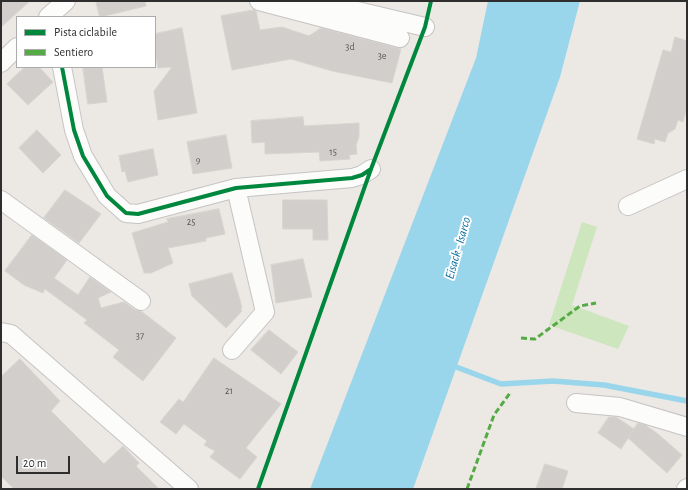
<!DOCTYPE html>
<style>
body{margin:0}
#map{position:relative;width:688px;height:490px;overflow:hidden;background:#ece8e4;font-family:"Alegreya Sans",sans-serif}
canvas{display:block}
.frame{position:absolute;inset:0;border:2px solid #2e2e2e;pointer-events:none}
.legend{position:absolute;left:16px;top:16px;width:140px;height:52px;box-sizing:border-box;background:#fff;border:1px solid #ababab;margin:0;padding:5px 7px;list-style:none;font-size:12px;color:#2e2e2e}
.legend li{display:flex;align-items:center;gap:8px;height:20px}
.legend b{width:20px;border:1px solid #ababab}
.scale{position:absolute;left:16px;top:456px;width:54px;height:18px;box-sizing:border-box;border:2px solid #2e2e2e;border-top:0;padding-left:5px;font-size:12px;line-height:14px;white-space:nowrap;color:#2e2e2e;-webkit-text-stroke:3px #fff;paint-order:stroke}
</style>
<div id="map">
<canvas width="688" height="490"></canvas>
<div class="frame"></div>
<ul class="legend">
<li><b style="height:5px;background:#00873e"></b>Pista ciclabile</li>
<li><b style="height:5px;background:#54ab44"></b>Sentiero</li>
</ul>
<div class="scale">20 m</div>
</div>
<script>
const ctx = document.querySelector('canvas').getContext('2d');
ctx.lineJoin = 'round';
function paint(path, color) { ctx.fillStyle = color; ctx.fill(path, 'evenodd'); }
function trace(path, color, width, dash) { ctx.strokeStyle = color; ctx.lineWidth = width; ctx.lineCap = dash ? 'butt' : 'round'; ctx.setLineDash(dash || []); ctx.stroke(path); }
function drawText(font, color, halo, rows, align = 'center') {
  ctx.font = font + ' "Alegreya Sans",sans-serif'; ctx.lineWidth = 4; ctx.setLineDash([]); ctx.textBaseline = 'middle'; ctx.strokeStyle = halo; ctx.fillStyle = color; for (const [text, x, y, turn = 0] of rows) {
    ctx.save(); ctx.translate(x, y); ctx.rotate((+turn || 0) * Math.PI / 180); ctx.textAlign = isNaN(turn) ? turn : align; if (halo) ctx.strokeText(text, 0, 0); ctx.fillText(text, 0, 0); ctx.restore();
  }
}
paint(new Path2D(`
 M 582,222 L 597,227 L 572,305 L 629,326 L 618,349 L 549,325 Z`), '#cee6be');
paint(new Path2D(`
 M 488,1 L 580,1 L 560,77 L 413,489 L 310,489 L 476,58 Z`), '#99d6ec');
trace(new Path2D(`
 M 451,365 L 501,384 L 553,381 L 604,385 L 687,401`), '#99d6ec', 5.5);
const building = new Path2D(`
 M 1,1 L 30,1 L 1,27 Z
 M 96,1 L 145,1 L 146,6 L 100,17 Z
 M 254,10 L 256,11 L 260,30 L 282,27 L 309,36 L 321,28 L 401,49 L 392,83 L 332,71 L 291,59 L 232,70 L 221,16 Z
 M 182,28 L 197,113 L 158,120 L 154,91 L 172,67 L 158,68 L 155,51 L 155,34 Z
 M 675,37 L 687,41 L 687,107 L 683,122 L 678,120 L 675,129 L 668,133 L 665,142 L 655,139 L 654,144 L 637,139 L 663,50 L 671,52 Z
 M 25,67 L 39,67 L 53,82 L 28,105 L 7,84 Z
 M 83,67 L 102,67 L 107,102 L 88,104 Z
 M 303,117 L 304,126 L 359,123 L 359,137 L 356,145 L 357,154 L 349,155 L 350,159 L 320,161 L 319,152 L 265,154 L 265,142 L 252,143 L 251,121 Z
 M 37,130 L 61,155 L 43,173 L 19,148 Z
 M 226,135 L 232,168 L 193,174 L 187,142 Z
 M 153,149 L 158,175 L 128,182 L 125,171 L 122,172 L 119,156 Z
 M 65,190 L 101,214 L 79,243 L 44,218 Z
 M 283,200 L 327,200 L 328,240 L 313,240 L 313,229 L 283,229 Z
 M 219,209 L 225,234 L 206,238 L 206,241 L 168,248 L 173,263 L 151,273 L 144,273 L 132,233 L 168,222 L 167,219 Z
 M 32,235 L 67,260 L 54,278 L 78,295 L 90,277 L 111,292 L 98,298 L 101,308 L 124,302 L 135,310 L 141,311 L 176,338 L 143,381 L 113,357 L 119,350 L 84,323 L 87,320 L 45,289 L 43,293 L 24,285 L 5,271 Z
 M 303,259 L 312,297 L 276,303 L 271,265 Z
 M 232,273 L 240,300 L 242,309 L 240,309 L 242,311 L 226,328 L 192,296 L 189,284 Z
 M 269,330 L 298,352 L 281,374 L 251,350 Z
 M 214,358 L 281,404 L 246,448 L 257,457 L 240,479 L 210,457 L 215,451 L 204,445 L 207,441 L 184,424 L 176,434 L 160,422 L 179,399 L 183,402 Z
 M 20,359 L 60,401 L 51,411 L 104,464 L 123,446 L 139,463 L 136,466 L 159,489 L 14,489 L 1,476 L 1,377 Z
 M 609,417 L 616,417 L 634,429 L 621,449 L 598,433 Z
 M 638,423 L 645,425 L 658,434 L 682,455 L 667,473 L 628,438 Z
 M 545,464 L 568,471 L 562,489 L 536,489 Z`);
paint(building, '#d1cecb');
trace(building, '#d7d4d0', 1);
const street = new Path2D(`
 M 259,1 L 400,38
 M 296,2 L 336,6 L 425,27
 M 48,17 L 66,1
 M 1,63 L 17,47
 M 62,67 L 74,130 L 83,156 L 107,196 L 126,213 L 138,214 L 236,188 L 352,178 L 362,175 L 371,169
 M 1,200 L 141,301
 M 628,206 L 687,179
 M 1,332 L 11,334 L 189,489
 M 232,350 L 265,312 L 236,188
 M 576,403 L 620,407 L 687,427
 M 686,489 L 687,488`);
trace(street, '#c5c4c5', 20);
trace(street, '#fcfcfb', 18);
trace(new Path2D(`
 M 521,338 L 535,339 L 580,306 L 596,303
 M 467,489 L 494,415 L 510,393`), '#54ab44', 3, [6, 3]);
trace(new Path2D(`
 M 62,67 L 74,130 L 83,156 L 107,196 L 126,213 L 138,214 L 236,188 L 352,178 L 362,175 L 371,169
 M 258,489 L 371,169 L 425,27 L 431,1`), '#00873e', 4);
drawText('10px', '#585857', null, [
 ["3d",350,47],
 ["3e",382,56],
 ["15",333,152],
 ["9",198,160],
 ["25",191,222],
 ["37",140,336],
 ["21",229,391]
]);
drawText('italic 13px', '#0d6fa3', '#fff', [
 ["Eisack - Isarco",458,248,-74]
]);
</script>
